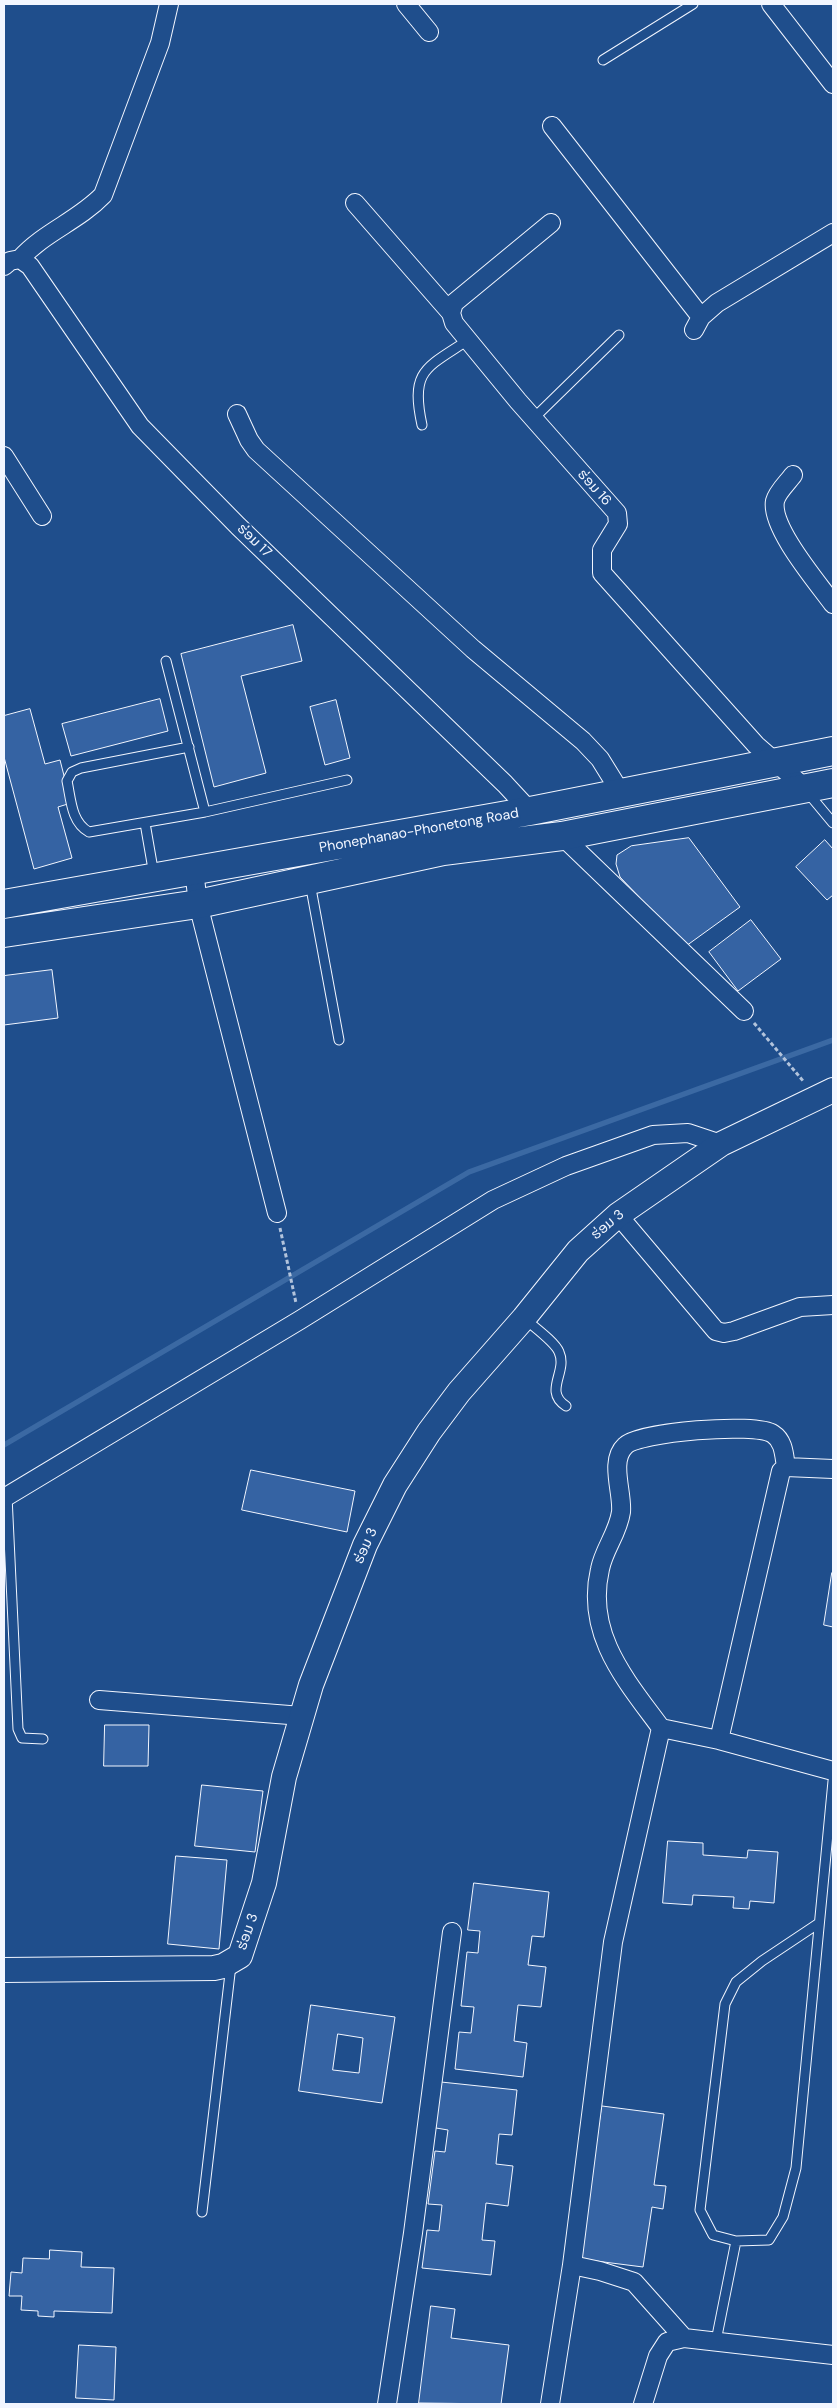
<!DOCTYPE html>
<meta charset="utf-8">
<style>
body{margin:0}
#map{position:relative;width:837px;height:2408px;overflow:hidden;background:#1f4e8c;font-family:"DM Sans",sans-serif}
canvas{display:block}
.frame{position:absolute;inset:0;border:5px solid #f2f6ff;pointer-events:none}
</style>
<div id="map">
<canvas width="837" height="2408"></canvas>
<div class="frame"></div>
</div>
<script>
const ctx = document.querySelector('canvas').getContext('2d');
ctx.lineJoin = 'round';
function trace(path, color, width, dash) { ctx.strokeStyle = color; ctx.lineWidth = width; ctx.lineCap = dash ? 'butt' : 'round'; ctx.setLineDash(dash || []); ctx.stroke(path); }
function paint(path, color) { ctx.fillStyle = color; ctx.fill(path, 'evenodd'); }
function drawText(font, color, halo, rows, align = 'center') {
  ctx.font = font + ' "DM Sans","Noto Sans Lao",sans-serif'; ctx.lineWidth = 4; ctx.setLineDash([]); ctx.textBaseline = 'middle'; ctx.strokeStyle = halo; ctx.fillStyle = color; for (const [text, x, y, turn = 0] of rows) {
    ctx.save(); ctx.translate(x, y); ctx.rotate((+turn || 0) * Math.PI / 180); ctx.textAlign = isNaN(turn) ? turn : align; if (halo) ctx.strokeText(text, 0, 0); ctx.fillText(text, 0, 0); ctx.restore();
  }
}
trace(new Path2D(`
 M 4,1445 L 469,1172 L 833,1040`), '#3b69a3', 5.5);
const building = new Path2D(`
 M 293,625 L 302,661 L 241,676 L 266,773 L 214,787 L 181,654 Z
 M 160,699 L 168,731 L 71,756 L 62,724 Z
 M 336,700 L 350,758 L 325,765 L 310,707 Z
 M 30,709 L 45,764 L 60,760 L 71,803 L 58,807 L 72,858 L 34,869 L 4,757 L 4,716 Z
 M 689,838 L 740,907 L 686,946 L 620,877 L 616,864 L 617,855 L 631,846 Z
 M 825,840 L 833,849 L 833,895 L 827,900 L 796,867 Z
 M 751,920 L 781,959 L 738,991 L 709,952 Z
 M 52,970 L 58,1018 L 4,1025 L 4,976 Z
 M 251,1470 L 355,1491 L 347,1532 L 242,1510 Z
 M 832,1573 L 833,1574 L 833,1627 L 824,1625 Z
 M 105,1725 L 149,1725 L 148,1766 L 104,1766 Z
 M 202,1785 L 263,1791 L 255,1852 L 195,1846 Z
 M 668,1841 L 703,1843 L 703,1855 L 747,1858 L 748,1850 L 778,1852 L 774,1903 L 750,1901 L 749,1909 L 733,1908 L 734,1897 L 693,1895 L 692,1905 L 663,1903 Z
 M 176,1856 L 227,1860 L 219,1949 L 168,1944 Z
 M 474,1883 L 549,1892 L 544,1937 L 532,1936 L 528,1965 L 546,1967 L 541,2007 L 518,2005 L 514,2041 L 527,2043 L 523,2077 L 455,2069 L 459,2032 L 471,2033 L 474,2007 L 461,2006 L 467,1952 L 478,1953 L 480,1931 L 468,1930 Z
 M 311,2005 L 395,2017 L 382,2103 L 299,2091 ZM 338,2034 L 363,2038 L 359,2073 L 333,2070 Z
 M 441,2082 L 517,2090 L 512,2135 L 499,2134 L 496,2164 L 513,2166 L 508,2206 L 486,2203 L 482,2240 L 495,2241 L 491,2275 L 422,2268 L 427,2230 L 439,2231 L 442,2205 L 428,2204 L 435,2151 L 445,2152 L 448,2130 L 436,2128 Z
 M 602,2106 L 664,2114 L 654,2185 L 666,2186 L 663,2209 L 652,2207 L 643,2267 L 580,2259 Z
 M 50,2250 L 82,2252 L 81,2267 L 114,2268 L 112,2313 L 54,2311 L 54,2317 L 38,2316 L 38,2311 L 21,2310 L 22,2296 L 9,2296 L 11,2272 L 22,2273 L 23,2258 L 49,2259 Z
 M 431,2306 L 455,2309 L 451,2338 L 509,2345 L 501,2404 L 419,2403 Z
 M 79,2345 L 116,2347 L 114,2400 L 76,2398 Z`);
paint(building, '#3563a3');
trace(building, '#f2f6ff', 1);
const lane = new Path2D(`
 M 603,60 L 693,4
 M 533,419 L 619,335
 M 422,425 C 410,370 426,368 468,340
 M 166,661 L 205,812
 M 189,747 L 81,768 L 72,772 L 67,781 C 71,799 71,822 89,832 L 205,812 L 347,780
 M 808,793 L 833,823
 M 145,823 L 154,875
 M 310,883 L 339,1040
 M 525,1319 C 534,1327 555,1342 559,1352 C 568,1372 543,1391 566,1406
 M 7,1496 L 18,1729 L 22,1738 L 43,1739
 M 819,1923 L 762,1961 L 736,1982 L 725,2004 L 700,2210 L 713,2235 L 736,2241 L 769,2240 L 783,2217 L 796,2168 L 833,1781
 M 202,2212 L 231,1965
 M 716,2341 L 736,2241`);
const street = new Path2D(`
 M 406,4 L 429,32
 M 771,4 L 833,84
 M 552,126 L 701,317
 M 355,203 L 451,313
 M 551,223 L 454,303 L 451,313 L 454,323 L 518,401 L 617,513 L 618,524 L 602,550 L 602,573 L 756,745 L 804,787
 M 20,259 C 44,232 78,221 103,195 L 160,43 L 169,4
 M 4,266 L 10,261 L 20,259 L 30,266 L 140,426 L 238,526 L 505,784 L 530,811
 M 694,330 L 701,317 L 717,303 L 833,233
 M 237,414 L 249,440 L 256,450 L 473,649 L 583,741 L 600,759 L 621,793
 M 4,456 L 42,516
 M 793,475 C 788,482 777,492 775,501 C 770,527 817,582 833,604
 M 562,836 L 744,1011
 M 194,870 L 198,904 L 277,1213
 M 618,1215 L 716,1331 L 724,1333 L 734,1331 L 800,1307 L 833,1305
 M 786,1467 C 784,1455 784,1441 773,1434 C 755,1422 638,1432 625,1446 C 609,1461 623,1493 621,1512 C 618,1533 604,1549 600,1569 C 585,1634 625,1679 661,1728 L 719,1740 L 833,1771
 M 4,1498 L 300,1320 L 493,1200 L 566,1166 L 653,1135 L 688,1133 L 721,1144
 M 99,1700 L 302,1716
 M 719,1740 L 781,1471 L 786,1467 L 833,1469
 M 572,2265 L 600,2271 L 634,2282 L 684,2338
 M 387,2404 L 413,2233 L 452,1932
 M 550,2404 L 572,2265 L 613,1942 L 661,1728
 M 643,2404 L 658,2356 L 667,2342 L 684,2338 L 833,2355`);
const secondary = new Path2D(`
 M 4,1970 L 214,1968 L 223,1966 L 240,1956 L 264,1883 L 284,1777 L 311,1685 L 365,1545 L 395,1485 L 429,1432 L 459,1392 L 524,1318 L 578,1251 L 618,1215 L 721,1144 L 833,1090`);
const primary = new Path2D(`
 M 4,904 L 530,811 L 833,751
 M 4,933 L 198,904 L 443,851 L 562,836 L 833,783`);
trace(lane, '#f2f6ff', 11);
trace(street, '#f2f6ff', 20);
trace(secondary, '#f2f6ff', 26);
trace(primary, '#f2f6ff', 30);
trace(new Path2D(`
 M 754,1023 L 804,1082
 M 280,1228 L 296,1303`), '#b3c4dc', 3, [4, 2.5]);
trace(lane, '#1f4e8c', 9);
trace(street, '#1f4e8c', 18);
trace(secondary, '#1f4e8c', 24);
trace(primary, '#1f4e8c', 28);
drawText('14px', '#f2f6ff', '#1f4e8c', [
 ["ຮ່ອມ 16",594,488,48],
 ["ຮ່ອມ 17",254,541,44],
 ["Phonephanao-Phonetong Road",419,831,-10],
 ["ຮ່ອມ 3",608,1225,-40],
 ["ຮ່ອມ 3",366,1546,-66],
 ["ຮ່ອມ 3",248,1932,-71]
]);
</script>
